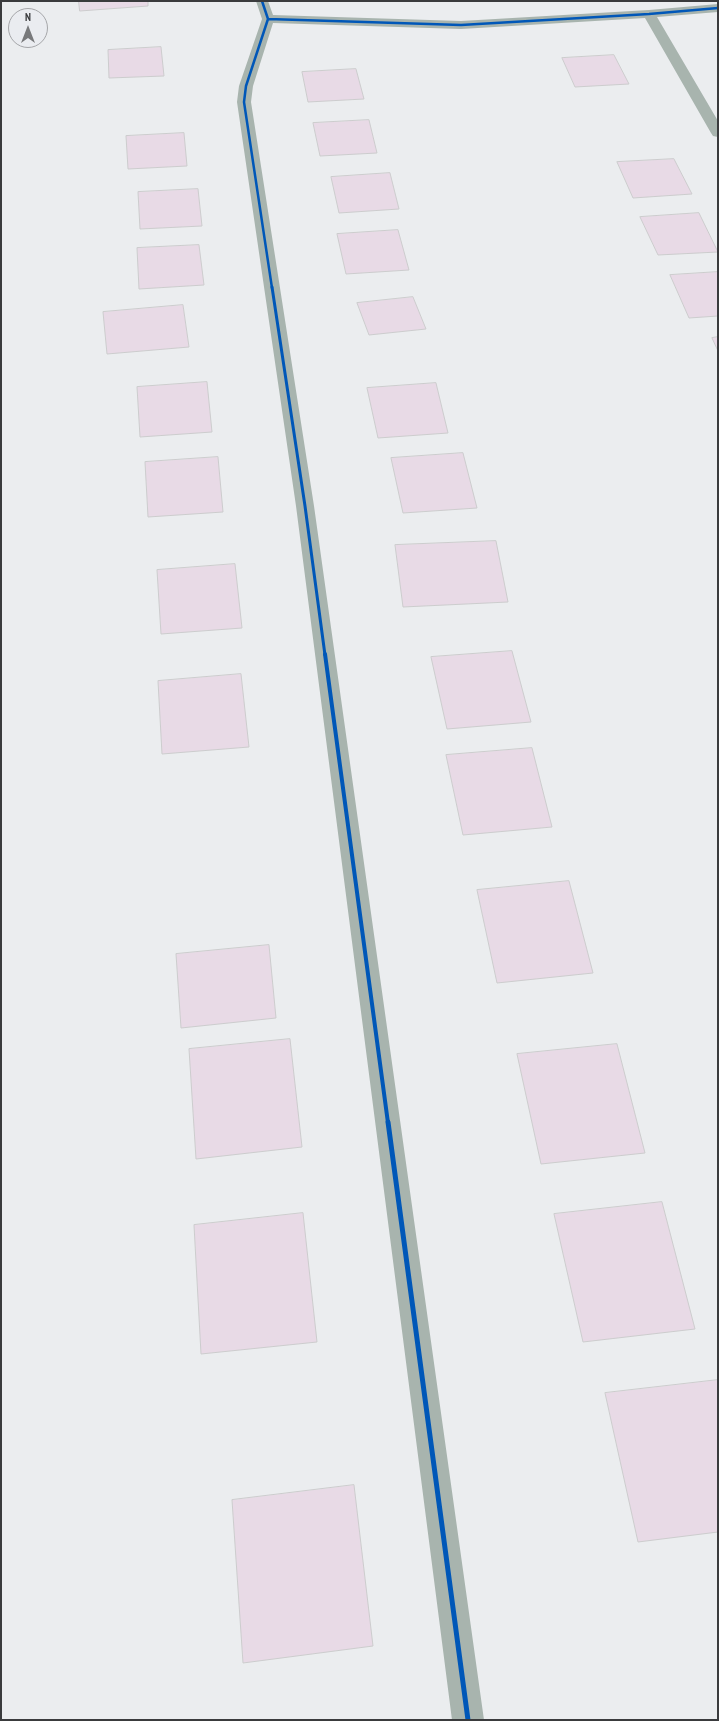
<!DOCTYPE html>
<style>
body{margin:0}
#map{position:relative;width:719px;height:1721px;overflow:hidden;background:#ebedef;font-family:"PT Sans Narrow",sans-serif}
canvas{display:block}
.frame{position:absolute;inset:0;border:2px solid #3a3b3d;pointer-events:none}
.north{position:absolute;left:8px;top:8px;width:40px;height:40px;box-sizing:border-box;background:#eaecf0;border:1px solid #a4a5a8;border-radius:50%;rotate:0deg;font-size:11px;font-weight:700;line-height:16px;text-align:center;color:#3a3b3d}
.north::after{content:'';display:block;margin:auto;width:14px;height:18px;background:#78797b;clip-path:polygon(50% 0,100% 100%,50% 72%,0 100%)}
</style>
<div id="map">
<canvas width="719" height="1721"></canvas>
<div class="frame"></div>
<div class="north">N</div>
</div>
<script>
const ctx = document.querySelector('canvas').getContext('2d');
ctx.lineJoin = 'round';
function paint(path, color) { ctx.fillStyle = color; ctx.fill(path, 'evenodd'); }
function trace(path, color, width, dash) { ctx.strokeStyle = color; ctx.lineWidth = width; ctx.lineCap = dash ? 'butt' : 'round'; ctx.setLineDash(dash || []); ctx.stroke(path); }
const building = new Path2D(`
 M 79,1 L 148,1 L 148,6 L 80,11 Z
 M 161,47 L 164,76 L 109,78 L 108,50 Z
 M 614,55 L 629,84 L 575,87 L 562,58 Z
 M 356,69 L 364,99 L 308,102 L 302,72 Z
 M 369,120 L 377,153 L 320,156 L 313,123 Z
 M 184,133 L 187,166 L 128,169 L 126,136 Z
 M 674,159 L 692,194 L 633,198 L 617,162 Z
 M 390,173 L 399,209 L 339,213 L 331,177 Z
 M 198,189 L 202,226 L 140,229 L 138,192 Z
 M 699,213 L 718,252 L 658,255 L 640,217 Z
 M 398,230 L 409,270 L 346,274 L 337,234 Z
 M 199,245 L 204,285 L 139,289 L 137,248 Z
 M 718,272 L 718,316 L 689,318 L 670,275 Z
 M 413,297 L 426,329 L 369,335 L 357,303 Z
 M 183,305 L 189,347 L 107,354 L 103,312 Z
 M 718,337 L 718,351 L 712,338 Z
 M 207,382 L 212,432 L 140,437 L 137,387 Z
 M 436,383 L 448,433 L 378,438 L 367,388 Z
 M 463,453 L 477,508 L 403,513 L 391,458 Z
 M 218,457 L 223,512 L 148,517 L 145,462 Z
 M 496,541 L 508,602 L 403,607 L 395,545 Z
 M 235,564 L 242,628 L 161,634 L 157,570 Z
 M 512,651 L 531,722 L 447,729 L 431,657 Z
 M 241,674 L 249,747 L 162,754 L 158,681 Z
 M 532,748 L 552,827 L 463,835 L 446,755 Z
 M 569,881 L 593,973 L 497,983 L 477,890 Z
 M 269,945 L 276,1018 L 181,1028 L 176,954 Z
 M 290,1039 L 302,1147 L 196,1159 L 189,1049 Z
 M 617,1044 L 645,1153 L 541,1164 L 517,1054 Z
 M 662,1202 L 695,1329 L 583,1342 L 554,1214 Z
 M 303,1213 L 317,1342 L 201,1354 L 194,1225 Z
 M 718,1380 L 718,1532 L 638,1542 L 605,1393 Z
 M 354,1485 L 373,1646 L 243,1663 L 232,1500 Z`);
paint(building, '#e8dae6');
trace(building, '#cccccd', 1);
paint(new Path2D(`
 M 256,1 L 268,1 L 273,15 L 461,21 L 649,10 L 718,4 L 718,12 L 657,17 L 718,121 L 718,137 L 713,136 L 711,133 L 645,18 L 461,29 L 273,23 L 253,86 L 251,102 L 314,506 L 484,1720 L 452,1720 L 296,506 L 237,102 L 239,86 L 262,19 Z`), '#a8b4ae');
trace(new Path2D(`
 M 262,1 L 268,19 L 246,86 L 244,102 L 272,288
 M 268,19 L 461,25 L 649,14 L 718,8`), '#0057b8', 2.5);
trace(new Path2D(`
 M 272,287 L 305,506 L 325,655`), '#0057b8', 3);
trace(new Path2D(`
 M 325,654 L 388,1123`), '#0057b8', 4);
trace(new Path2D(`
 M 388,1122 L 468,1720`), '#0057b8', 5);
</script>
